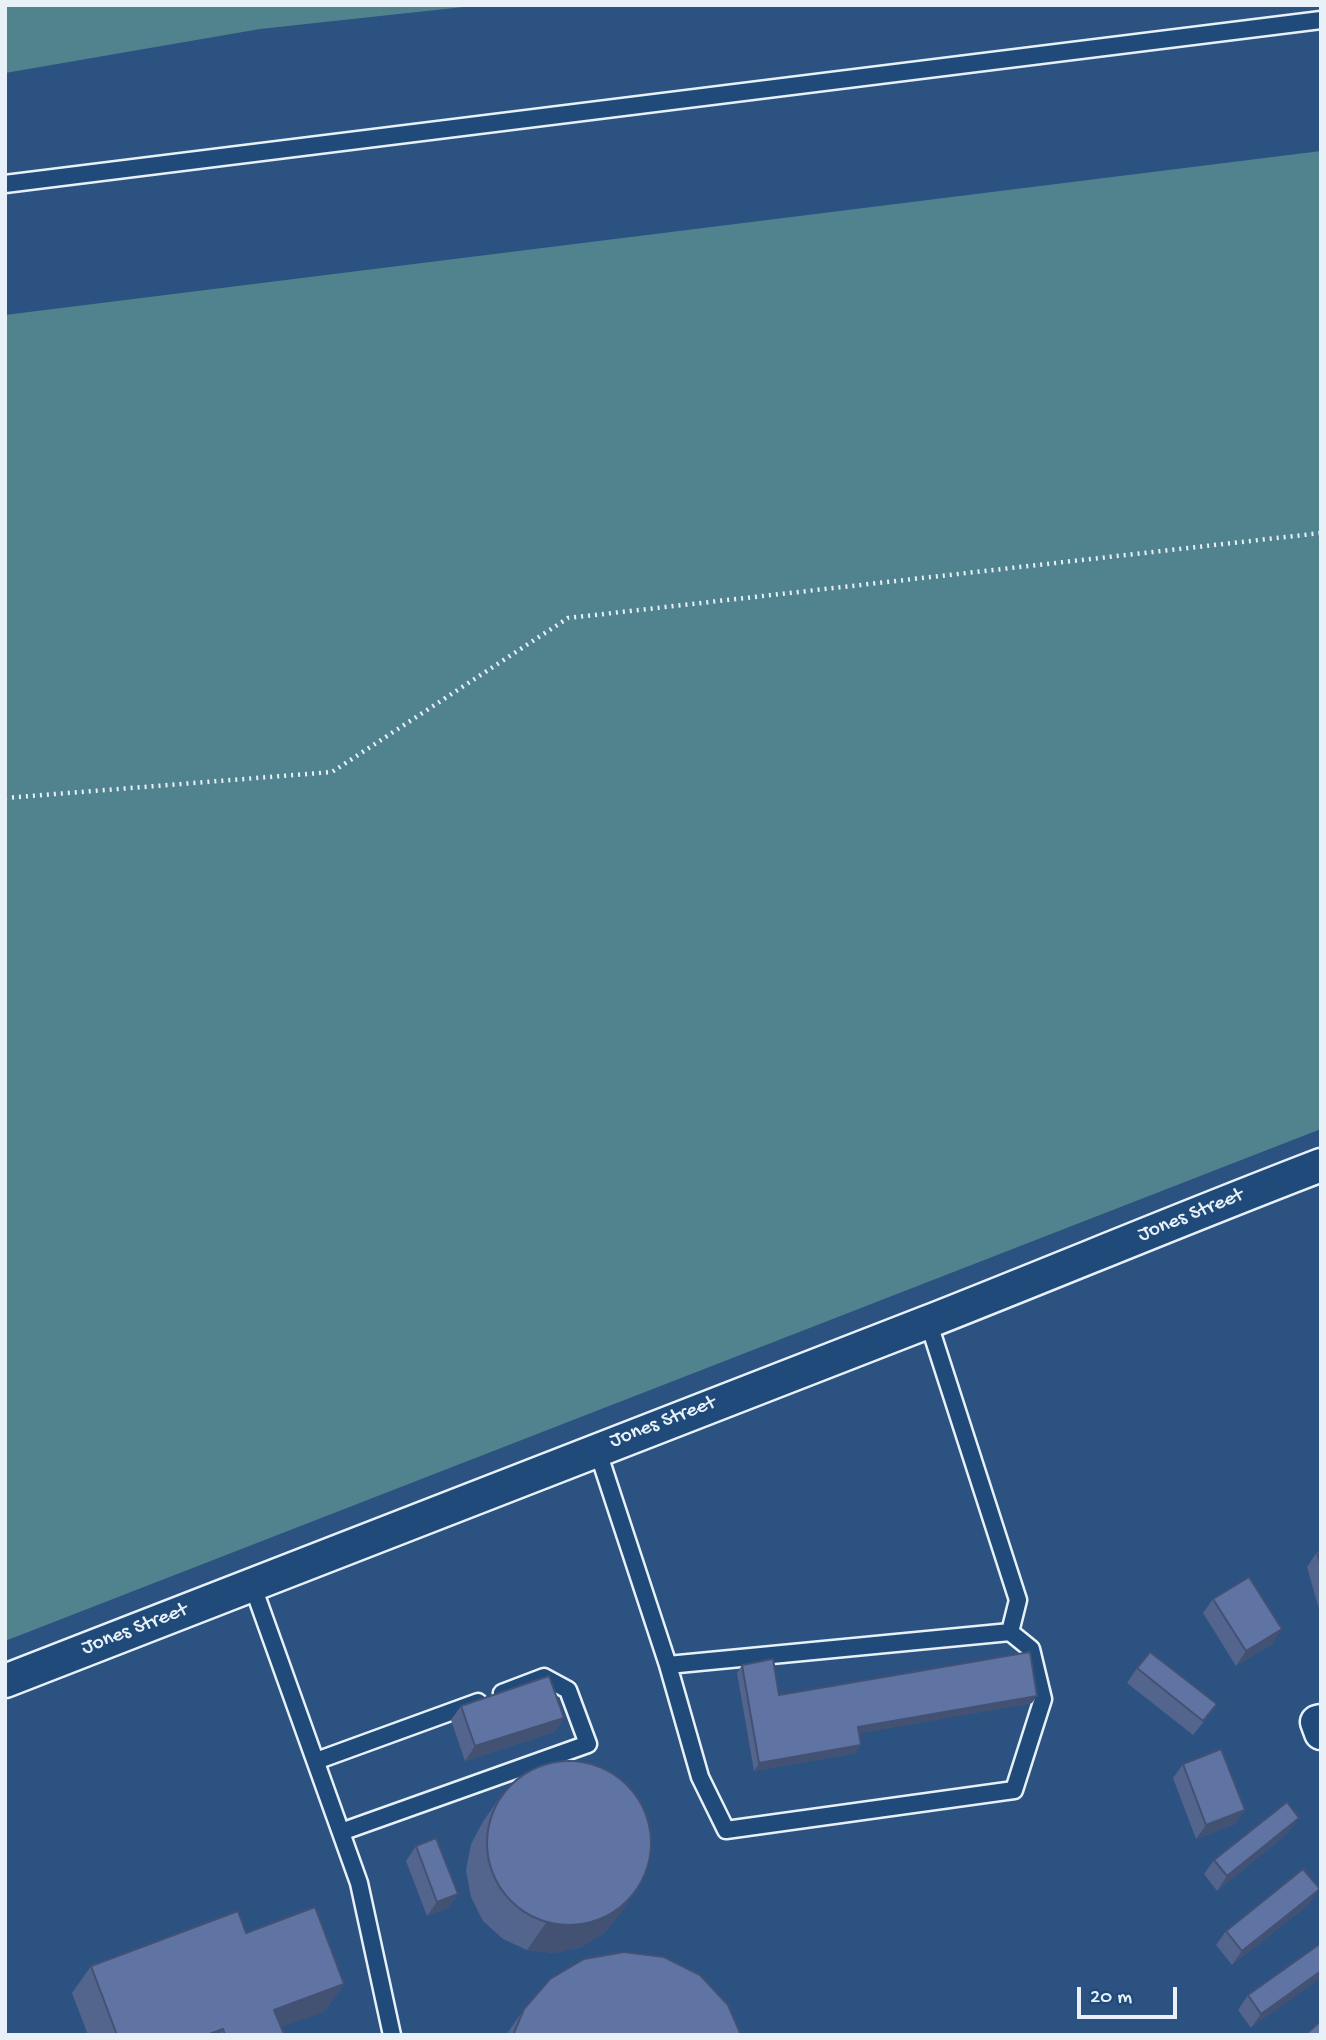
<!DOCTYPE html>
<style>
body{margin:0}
#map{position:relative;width:1326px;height:2040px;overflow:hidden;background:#2c5282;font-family:"Gochi Hand",sans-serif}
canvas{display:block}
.frame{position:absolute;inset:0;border:7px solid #e8f1f8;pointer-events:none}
.scale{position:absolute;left:1077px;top:1987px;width:100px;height:32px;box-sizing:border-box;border:4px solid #e8f1f8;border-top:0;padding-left:9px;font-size:21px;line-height:24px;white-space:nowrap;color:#e8f1f8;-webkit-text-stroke:5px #1f4a7a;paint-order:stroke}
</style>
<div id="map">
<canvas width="1326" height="2040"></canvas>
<div class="frame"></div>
<div class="scale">20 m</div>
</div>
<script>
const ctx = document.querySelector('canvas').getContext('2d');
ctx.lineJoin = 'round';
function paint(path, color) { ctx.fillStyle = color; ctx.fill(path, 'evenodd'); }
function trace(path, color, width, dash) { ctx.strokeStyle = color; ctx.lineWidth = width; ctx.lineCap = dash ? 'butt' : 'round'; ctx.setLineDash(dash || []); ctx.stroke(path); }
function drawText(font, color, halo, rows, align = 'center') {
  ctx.font = font + ' "Gochi Hand",sans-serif'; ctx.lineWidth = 5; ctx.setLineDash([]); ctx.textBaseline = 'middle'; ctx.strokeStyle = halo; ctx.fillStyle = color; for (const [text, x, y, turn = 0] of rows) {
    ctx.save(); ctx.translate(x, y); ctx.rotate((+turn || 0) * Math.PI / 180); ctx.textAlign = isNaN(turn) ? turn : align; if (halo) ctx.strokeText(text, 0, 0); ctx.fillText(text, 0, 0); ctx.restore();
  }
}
paint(new Path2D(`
 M 5,5 L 482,5 L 260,29 L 5,73 Z
 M 1321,151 L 1321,1129 L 5,1641 L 5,315 Z`), '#51838e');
const service = new Path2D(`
 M 5,184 L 1321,20
 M 597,1449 L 668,1665 L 1010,1632 L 1018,1600 L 928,1321
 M 252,1584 L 359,1883 L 392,2035
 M 668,1665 L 700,1777 L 726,1830 L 1014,1790 L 1043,1699 L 1031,1649 L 1010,1632
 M 316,1761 L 478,1702
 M 341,1832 L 588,1744 L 568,1690 L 544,1677 L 502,1693`);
const minor = new Path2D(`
 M 5,1681 C 311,1561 618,1442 925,1323 C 1057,1271 1188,1216 1321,1165
 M 1321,1721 L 1317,1722 L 1321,1733`);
trace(service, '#e8f1f8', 21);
trace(minor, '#e8f1f8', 37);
trace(new Path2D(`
 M 5,798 L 332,772 L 568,618 L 1321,533`), '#e8f1f8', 4.5, [2, 5]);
trace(service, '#1f4a7a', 16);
trace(minor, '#1f4a7a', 32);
paint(new Path2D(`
 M 1321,1551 L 1321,1616 L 1307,1567 L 1317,1552 Z
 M 1213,1599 L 1272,1644 L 1236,1666 L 1203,1613 Z
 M 742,1665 L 779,1695 L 1032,1703 L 859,1733 L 856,1753 L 754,1771 L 737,1673 Z
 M 1137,1668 L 1207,1718 L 1193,1735 L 1127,1683 Z
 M 461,1706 L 564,1718 L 554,1732 L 465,1761 L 451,1720 Z
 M 1183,1764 L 1245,1810 L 1235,1824 L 1196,1839 L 1173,1778 Z
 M 503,1793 L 640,1885 L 621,1912 L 604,1933 L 581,1947 L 554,1953 L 527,1950 L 503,1939 L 483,1921 L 471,1897 L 466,1870 L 471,1844 L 484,1820 Z
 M 1289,1832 L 1217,1891 L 1204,1874 L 1214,1860 Z
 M 416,1846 L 458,1894 L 448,1908 L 427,1916 L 406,1861 Z
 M 1310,1903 L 1232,1965 L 1216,1945 L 1226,1931 Z
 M 246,1933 L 344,1984 L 325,2011 L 281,2027 L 283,2035 L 88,2035 L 72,1993 L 91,1966 Z
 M 1321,1943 L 1251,2028 L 1238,2010 L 1248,1995 Z
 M 524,2009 L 741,2035 L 506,2035 Z`), '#53648d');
paint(new Path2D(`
 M 1282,1629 L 1272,1644 L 1236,1666 L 1246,1651 Z
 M 1037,1696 L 1032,1703 L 852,1735 L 858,1727 Z
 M 564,1718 L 554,1732 L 465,1761 L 475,1746 Z
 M 861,1745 L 856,1753 L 754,1771 L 759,1763 Z
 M 1245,1810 L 1235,1824 L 1196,1839 L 1206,1825 Z
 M 1299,1818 L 1289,1832 L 1217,1891 L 1227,1876 Z
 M 640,1885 L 621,1912 L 604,1933 L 581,1947 L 554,1953 L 527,1950 L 546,1923 Z
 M 1320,1889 L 1310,1903 L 1232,1965 L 1242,1951 Z
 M 458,1894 L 448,1908 L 427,1916 L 437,1902 Z
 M 1321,1971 L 1321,1978 L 1251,2028 L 1261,2014 Z
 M 344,1984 L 325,2011 L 261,2035 L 274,2010 Z
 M 223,2029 L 219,2035 L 207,2035 Z`), '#435173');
const building = new Path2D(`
 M 1321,1551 L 1321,1566 L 1317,1552 Z
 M 1249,1577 L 1282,1629 L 1246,1651 L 1213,1599 Z
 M 1030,1652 L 1037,1696 L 858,1727 L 861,1745 L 759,1763 L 742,1665 L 773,1659 L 779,1695 Z
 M 1150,1652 L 1217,1704 L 1203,1721 L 1137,1668 Z
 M 549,1676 L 564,1718 L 475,1746 L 461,1706 Z
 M 1221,1749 L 1245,1810 L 1206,1825 L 1183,1764 Z
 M487 1843a82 82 0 1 1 164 0a82 82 0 1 1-164 0Z
 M 1287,1802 L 1299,1818 L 1227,1876 L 1214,1860 Z
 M 436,1838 L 458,1894 L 437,1902 L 416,1846 Z
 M 1303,1869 L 1320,1889 L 1242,1951 L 1226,1931 Z
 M 315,1907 L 344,1984 L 274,2010 L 284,2034 L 225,2035 L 223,2029 L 207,2035 L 117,2035 L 91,1966 L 238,1911 L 246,1933 Z
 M 1321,1943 L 1321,1971 L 1261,2014 L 1248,1995 Z
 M 624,1952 L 664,1957 L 700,1975 L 728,2005 L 741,2035 L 513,2035 L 524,2009 L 550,1979 L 584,1959 Z
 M 1321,2021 L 1321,2035 L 1305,2035 Z`);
paint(building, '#6074a4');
trace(building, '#435173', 2);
drawText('21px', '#e8f1f8', '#1f4a7a', [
 ["Jones Street",1191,1216,-22],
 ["Jones Street",663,1423,-21],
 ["Jones Street",135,1630,-21]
]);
</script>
